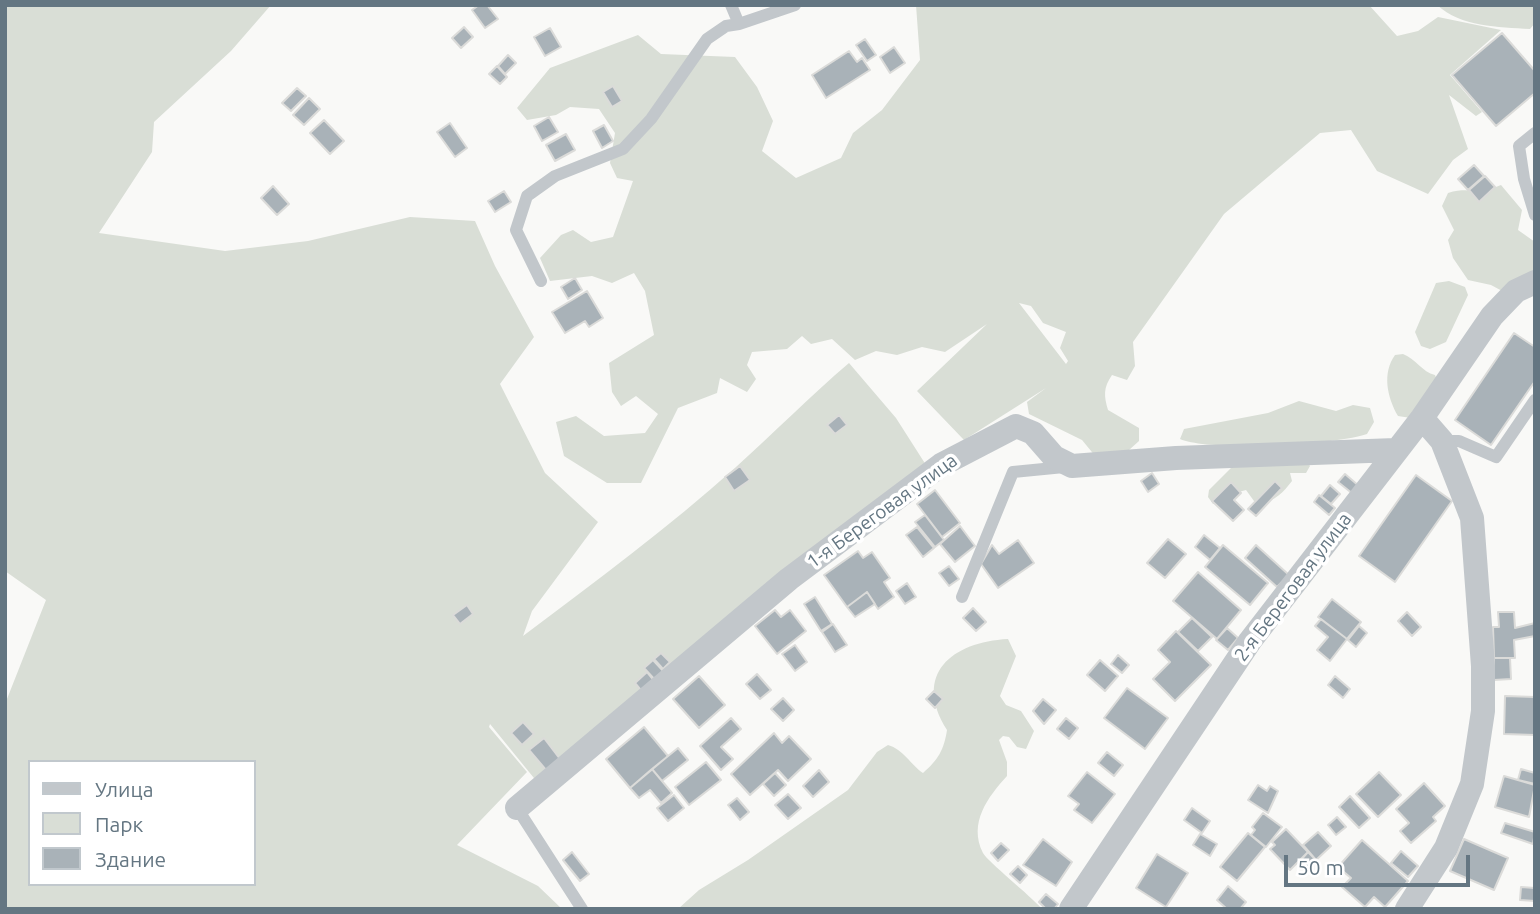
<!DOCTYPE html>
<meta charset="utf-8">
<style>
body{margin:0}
#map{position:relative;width:1540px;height:914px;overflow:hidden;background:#f9f9f7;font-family:Ubuntu,sans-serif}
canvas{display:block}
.frame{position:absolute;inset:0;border:7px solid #647682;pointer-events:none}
.legend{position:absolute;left:28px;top:760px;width:228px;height:126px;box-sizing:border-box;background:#fff;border:2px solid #c1c8cd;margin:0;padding:9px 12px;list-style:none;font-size:21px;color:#647682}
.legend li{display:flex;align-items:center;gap:14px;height:35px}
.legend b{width:35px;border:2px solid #c1c8cd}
.scale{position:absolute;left:1284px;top:855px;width:186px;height:32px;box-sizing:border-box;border:4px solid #647682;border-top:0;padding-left:9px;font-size:21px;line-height:24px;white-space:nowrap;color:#647682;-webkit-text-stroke:5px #fff;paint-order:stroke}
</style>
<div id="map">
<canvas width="1540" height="914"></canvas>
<div class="frame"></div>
<ul class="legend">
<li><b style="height:9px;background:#c2c7cb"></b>Улица</li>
<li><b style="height:19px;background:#d9ded6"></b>Парк</li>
<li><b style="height:19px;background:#a9b2b8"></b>Здание</li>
</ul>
<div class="scale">50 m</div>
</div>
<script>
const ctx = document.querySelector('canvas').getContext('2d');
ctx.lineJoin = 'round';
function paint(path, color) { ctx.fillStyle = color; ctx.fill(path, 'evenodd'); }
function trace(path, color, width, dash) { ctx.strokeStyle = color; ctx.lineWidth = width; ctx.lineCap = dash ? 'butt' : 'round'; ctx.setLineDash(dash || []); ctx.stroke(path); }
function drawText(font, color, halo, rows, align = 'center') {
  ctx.font = font + ' Ubuntu,sans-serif'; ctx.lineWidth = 7; ctx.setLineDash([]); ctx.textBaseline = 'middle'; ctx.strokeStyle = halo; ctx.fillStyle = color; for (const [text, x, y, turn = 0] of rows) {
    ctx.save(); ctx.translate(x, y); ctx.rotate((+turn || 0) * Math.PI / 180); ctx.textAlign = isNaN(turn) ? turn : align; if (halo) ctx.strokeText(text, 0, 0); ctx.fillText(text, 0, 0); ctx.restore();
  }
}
paint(new Path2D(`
 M 5,5 L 271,5 L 231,51 L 154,122 L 152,152 L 99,233 L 225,251 L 308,241 L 410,217 L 475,221 L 495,266 L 534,337 L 500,384 L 545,473 L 598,522 L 532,611 L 523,636 C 596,581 668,528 736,467 C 774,433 810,396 849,363 L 896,418 L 926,465 L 538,783 L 490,724 L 489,727 L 527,772 L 457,845 L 538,886 L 562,909 L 5,909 L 5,704 L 46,600 L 5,571 ZM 30,762 L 254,762 L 254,884 L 30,884 Z
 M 916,5 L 1369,5 L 1397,36 L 1418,31 L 1438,17 L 1501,30 L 1450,75 L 1482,112 L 1476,116 L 1449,95 L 1468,149 L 1453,160 L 1428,194 L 1377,171 L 1351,130 L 1320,133 L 1224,214 L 1133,342 L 1135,366 L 1127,380 L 1112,375 C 1103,388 1104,396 1108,410 L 1139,428 L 1139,441 L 1129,450 L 1096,457 L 1082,440 L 1029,414 L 1027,402 L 1046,388 L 964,440 L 917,391 L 987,324 L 945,352 L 922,347 L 897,355 L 876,351 L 855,360 L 832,339 L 811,344 L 802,336 L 787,349 L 752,352 L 747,365 L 756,379 L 747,392 L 720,378 L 717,393 L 678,408 L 641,483 L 607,483 L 564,456 L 556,422 L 576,416 L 604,436 L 645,433 L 658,414 L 636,396 L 621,406 L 612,392 L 609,363 L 654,335 L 645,291 L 634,273 L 612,283 L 592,276 L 550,281 L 540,258 L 561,235 L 573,230 L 591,242 L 613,237 L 633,181 L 617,178 L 610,163 L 615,133 L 599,109 L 570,107 L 556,115 L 527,120 L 517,108 L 550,68 L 638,35 L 661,54 L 735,57 L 757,87 L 773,121 L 762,151 L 796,178 L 841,158 L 853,133 L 882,110 L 920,60 ZM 1019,303 L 1031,306 L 1043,323 L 1066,332 L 1060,348 L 1068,361 L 1066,364 Z
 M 1437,5 L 1535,5 L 1535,23 L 1530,29 C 1498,27 1461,27 1437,5 Z
 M 1501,185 L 1522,210 L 1518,230 L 1535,242 L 1535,277 L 1504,292 L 1491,285 L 1468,280 L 1453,258 L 1448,240 L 1454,230 L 1442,206 L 1448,193 C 1470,186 1476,196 1501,185 Z
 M 1449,281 L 1465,287 L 1468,295 L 1446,342 L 1430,349 L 1421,346 L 1415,332 L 1436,283 Z
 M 1403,354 C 1416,359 1422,372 1435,375 L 1439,385 L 1411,418 L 1398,416 C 1387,397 1382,373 1395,355 Z
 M 1299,401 L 1336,411 L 1353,405 L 1370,408 L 1374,422 L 1367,434 C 1334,445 1210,452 1180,439 L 1184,429 L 1268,413 Z
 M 1306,460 L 1310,466 L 1306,473 L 1290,473 L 1292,481 C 1282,494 1272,505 1254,501 L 1246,490 C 1233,492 1225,503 1213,504 L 1208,497 L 1209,490 L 1233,466 Z
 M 1008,639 L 1016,656 L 1000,696 L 1006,705 L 1021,711 L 1034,731 L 1026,749 L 1017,747 L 1009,737 L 1003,736 L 999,740 L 1007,762 L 1007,776 C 988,797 968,823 983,853 C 987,861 1031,896 1042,909 L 678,909 L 699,890 L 748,860 L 848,790 L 877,752 L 888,745 C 903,749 911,765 923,773 C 938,760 944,750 947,730 C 912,674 952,642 1008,639 Z`), '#d9ded6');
const building = new Path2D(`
 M 479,5 L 487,5 L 498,19 L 485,28 L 472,10 Z
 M 464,27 L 473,37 L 461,48 L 452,38 Z
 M 550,28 L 561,47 L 545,56 L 534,37 Z
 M 1502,33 L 1535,71 L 1535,93 L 1496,126 L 1452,75 Z
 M 865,39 L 876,55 L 867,61 L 856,45 Z
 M 894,47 L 905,63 L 890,73 L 880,57 Z
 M 849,51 L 857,62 L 862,58 L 870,70 L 826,98 L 812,75 Z
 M 508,55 L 516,63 L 505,74 L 498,66 Z
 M 497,66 L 507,77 L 500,84 L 489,74 Z
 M 613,86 L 622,101 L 612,107 L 603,92 Z
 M 297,88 L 306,96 L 291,111 L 282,103 Z
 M 309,98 L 320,109 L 304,125 L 293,115 Z
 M 549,117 L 558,132 L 542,141 L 534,126 Z
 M 324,120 L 344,141 L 330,154 L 310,133 Z
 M 450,123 L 467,148 L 455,157 L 437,132 Z
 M 604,125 L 613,141 L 602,148 L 593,131 Z
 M 566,134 L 575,150 L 555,161 L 546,145 Z
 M 1474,165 L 1484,176 L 1468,190 L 1458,179 Z
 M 1485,176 L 1495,187 L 1479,202 L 1469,190 Z
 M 273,186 L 289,204 L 277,215 L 261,198 Z
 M 504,191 L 511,202 L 495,212 L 488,201 Z
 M 575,278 L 582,290 L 568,299 L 561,287 Z
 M 587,291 L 603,318 L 589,327 L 585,321 L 565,333 L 552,312 Z
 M 1514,333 L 1535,347 L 1535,381 L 1491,445 L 1455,420 Z
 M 839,415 L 847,425 L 835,434 L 827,425 Z
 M 740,466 L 750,480 L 734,491 L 725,477 Z
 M 1152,473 L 1159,484 L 1148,492 L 1141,481 Z
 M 1345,474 L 1359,486 L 1353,494 L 1338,482 Z
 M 1416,475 L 1452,501 L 1395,582 L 1359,556 Z
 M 1275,481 L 1282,488 L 1256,516 L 1248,509 Z
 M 1231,482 L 1241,493 L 1234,500 L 1244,510 L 1233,521 L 1212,501 Z
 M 1330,485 L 1340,494 L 1331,504 L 1321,496 Z
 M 935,490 L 960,523 L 942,537 L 917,504 Z
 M 1319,495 L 1335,508 L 1329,515 L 1314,502 Z
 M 925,515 L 944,540 L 935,547 L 915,522 Z
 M 960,526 L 975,546 L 955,562 L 940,544 Z
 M 917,527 L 934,548 L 923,557 L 906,535 Z
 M 1204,535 L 1220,548 L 1210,560 L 1195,547 Z
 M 1168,539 L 1186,554 L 1165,578 L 1147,563 Z
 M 1018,540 L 1034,563 L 998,588 L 981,564 L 992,545 L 999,554 Z
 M 1223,545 L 1268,583 L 1250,605 L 1205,567 Z
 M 1256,545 L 1289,575 L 1277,587 L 1245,558 Z
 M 858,551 L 863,558 L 872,552 L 890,578 L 884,582 L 894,597 L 878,609 L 867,592 L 847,607 L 824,575 Z
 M 949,566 L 959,579 L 949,586 L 939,573 Z
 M 1198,572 L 1241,610 L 1217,639 L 1173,601 Z
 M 907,583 L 916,597 L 905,604 L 896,591 Z
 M 867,592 L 875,604 L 855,617 L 847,607 Z
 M 815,597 L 832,624 L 821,631 L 804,604 Z
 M 1332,599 L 1361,622 L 1347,639 L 1318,617 Z
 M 467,605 L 473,614 L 460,624 L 453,615 Z
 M 973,608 L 986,622 L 976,631 L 963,618 Z
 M 775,610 L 781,617 L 790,610 L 806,631 L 777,654 L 755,626 Z
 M 1407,612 L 1421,627 L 1412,636 L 1398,621 Z
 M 1498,612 L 1514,612 L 1515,628 L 1535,623 L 1535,636 L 1514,640 L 1515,658 L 1494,658 L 1493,627 L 1499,627 Z
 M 1192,618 L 1212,637 L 1198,651 L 1178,632 Z
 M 1321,619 L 1347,639 L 1330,661 L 1317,650 L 1328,637 L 1315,626 Z
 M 833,624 L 847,645 L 835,652 L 822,632 Z
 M 1359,626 L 1367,633 L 1356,647 L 1348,640 Z
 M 1227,628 L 1238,638 L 1228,650 L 1216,640 Z
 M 1176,631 L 1211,665 L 1175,701 L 1153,679 L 1170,662 L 1158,650 Z
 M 795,645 L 807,662 L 795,671 L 782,654 Z
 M 661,653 L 670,662 L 663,669 L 654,659 Z
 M 1118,655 L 1129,665 L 1122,673 L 1111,664 Z
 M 1494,658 L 1510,658 L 1511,679 L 1494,680 Z
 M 653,660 L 665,673 L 656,681 L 644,668 Z
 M 1100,660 L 1118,676 L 1105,691 L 1087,675 Z
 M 647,672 L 656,683 L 644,694 L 635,683 Z
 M 757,674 L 771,690 L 760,699 L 746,684 Z
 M 699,676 L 725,705 L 699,728 L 673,699 Z
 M 1335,676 L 1350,689 L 1343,698 L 1328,685 Z
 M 1127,688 L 1168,718 L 1145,749 L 1104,718 Z
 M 934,691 L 943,699 L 935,708 L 926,699 Z
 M 1505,696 L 1535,697 L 1535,735 L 1504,734 Z
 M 783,698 L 794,710 L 783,721 L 771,709 Z
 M 1043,699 L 1056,710 L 1044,724 L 1033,711 Z
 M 731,718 L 741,729 L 721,747 L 733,759 L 721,770 L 700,746 Z
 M 1066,718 L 1078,728 L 1069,739 L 1057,729 Z
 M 523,722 L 534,734 L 522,745 L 511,733 Z
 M 644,727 L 668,756 L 630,788 L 606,759 Z
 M 774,733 L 782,743 L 789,736 L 811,759 L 788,781 L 778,770 L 750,795 L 731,774 Z
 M 544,738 L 560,759 L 546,770 L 529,750 Z
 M 678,748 L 688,760 L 662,781 L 652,769 Z
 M 1107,752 L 1123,765 L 1114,776 L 1098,763 Z
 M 706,762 L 721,780 L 689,805 L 675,787 Z
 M 652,769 L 672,793 L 661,803 L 650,790 L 639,798 L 630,788 Z
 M 1521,769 L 1535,773 L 1535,784 L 1518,780 Z
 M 819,770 L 829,782 L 813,797 L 803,786 Z
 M 1087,772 L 1115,794 L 1092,823 L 1074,810 L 1079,804 L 1068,796 Z
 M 1379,772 L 1401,795 L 1378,817 L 1356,794 Z
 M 775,773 L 786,785 L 774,796 L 763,784 Z
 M 1504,776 L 1535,785 L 1529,817 L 1495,807 Z
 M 1424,783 L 1445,806 L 1433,817 L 1436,821 L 1411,843 L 1400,831 L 1409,823 L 1396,809 Z
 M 1258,785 L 1267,791 L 1270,786 L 1278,791 L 1268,813 L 1248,800 Z
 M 788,794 L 801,808 L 788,819 L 775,805 Z
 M 674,795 L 684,808 L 668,821 L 657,808 Z
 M 1350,796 L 1370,818 L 1359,828 L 1339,807 Z
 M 737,798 L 749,812 L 740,820 L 728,805 Z
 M 1192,808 L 1210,821 L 1202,833 L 1184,820 Z
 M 1263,813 L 1282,827 L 1266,847 L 1251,835 L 1255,830 L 1252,827 Z
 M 1337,817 L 1346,827 L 1336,835 L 1328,825 Z
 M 1505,823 L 1535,832 L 1533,844 L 1501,833 Z
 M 1286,829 L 1308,852 L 1290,870 L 1270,849 L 1275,845 L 1272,842 Z
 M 1318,832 L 1331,846 L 1316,860 L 1303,845 Z
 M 1248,833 L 1265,847 L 1237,881 L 1220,867 Z
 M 1200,834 L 1217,844 L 1210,856 L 1193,845 Z
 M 1043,839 L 1072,862 L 1056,886 L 1023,865 Z
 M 1464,839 L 1508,858 L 1494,890 L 1450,871 Z
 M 1362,840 L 1408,881 L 1385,907 L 1374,897 L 1365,907 L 1342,887 L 1351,878 L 1338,867 Z
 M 1001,843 L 1009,850 L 998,861 L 991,853 Z
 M 1401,851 L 1418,866 L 1408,877 L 1391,863 Z
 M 572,852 L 589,874 L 580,881 L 563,860 Z
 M 1308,852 L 1316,860 L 1307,868 L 1300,861 Z
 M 1157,854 L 1188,873 L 1166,907 L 1136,888 Z
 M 1018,866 L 1027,875 L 1020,883 L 1010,874 Z
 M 1228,886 L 1246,902 L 1240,909 L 1227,909 L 1217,900 Z
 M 1521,887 L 1535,888 L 1535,901 L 1520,900 Z
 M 1046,894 L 1058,904 L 1054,909 L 1046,909 L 1039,902 Z`);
paint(building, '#a9b2b8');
trace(building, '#dbdbd9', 2);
trace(new Path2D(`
 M 731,5 L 739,24 L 795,5
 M 1535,133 L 1519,146 L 1524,179 L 1535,215
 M 541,281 L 516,230 L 527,196 L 555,176 L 623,149 L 651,119 L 707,39 L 726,26 L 739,24
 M 1442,441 L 1459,441 L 1496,457 L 1535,400
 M 962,597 L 1013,472 L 1064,467
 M 517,808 L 582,909`), '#c2c7cb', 12);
trace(new Path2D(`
 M 517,808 L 789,579 L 941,465 L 1016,426 L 1033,433 L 1054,457 L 1072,466 L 1176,458 L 1396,450
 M 1071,909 L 1250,641 L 1422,418 L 1492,316 L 1516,291 L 1535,282
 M 1407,909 L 1446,848 L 1472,784 L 1483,711 L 1483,666 L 1472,518 L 1442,441 L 1422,418`), '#c2c7cb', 24);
drawText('19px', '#647682', '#fff', [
 ["1-я Береговая улица",882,511,-36],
 ["2-я Береговая улица",1293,587,-53]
]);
</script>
